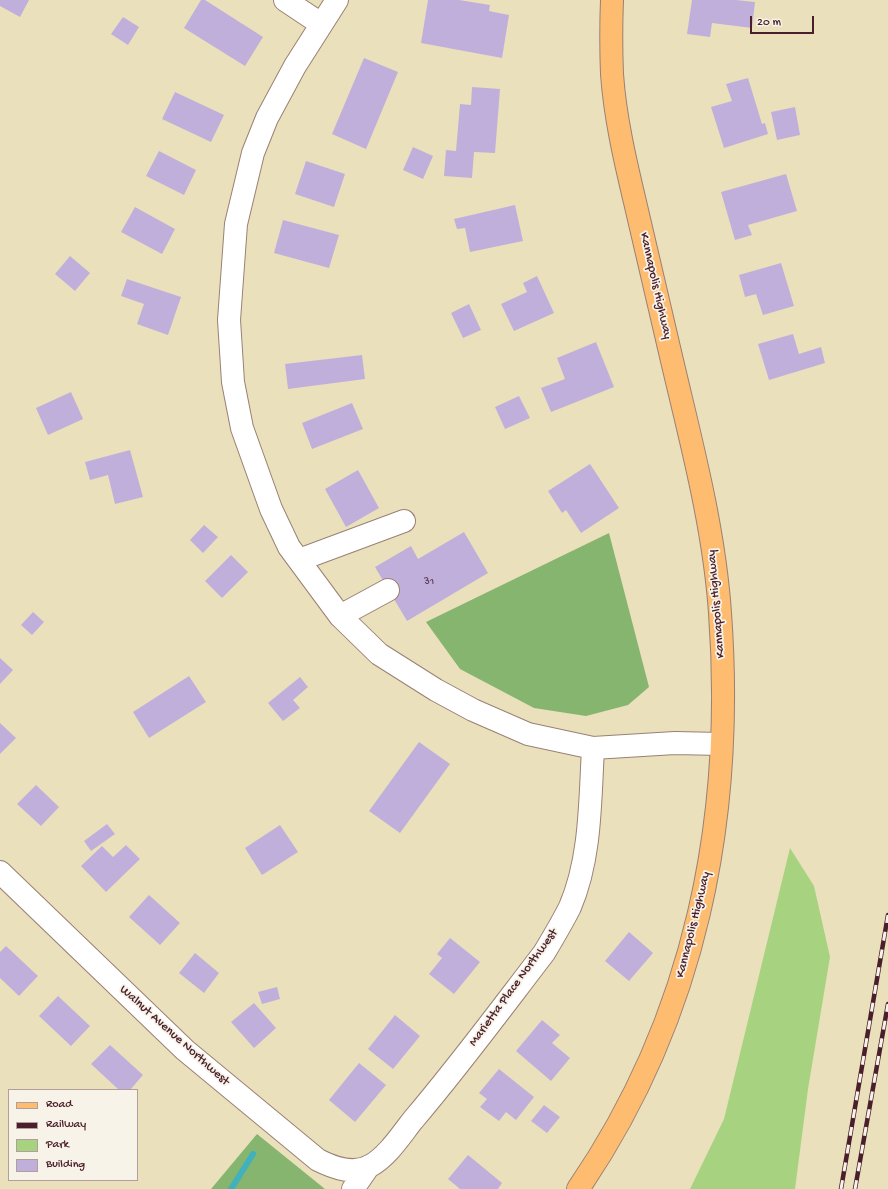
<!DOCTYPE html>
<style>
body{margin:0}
#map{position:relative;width:888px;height:1189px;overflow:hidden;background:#eae0bc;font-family:"Gochi Hand",sans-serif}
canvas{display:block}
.legend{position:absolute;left:8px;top:1089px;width:130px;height:92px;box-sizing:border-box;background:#f7f3e8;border:1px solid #b29e9c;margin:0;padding:5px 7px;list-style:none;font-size:12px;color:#4a1f2b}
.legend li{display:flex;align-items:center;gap:8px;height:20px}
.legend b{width:20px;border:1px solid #b29e9c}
.scale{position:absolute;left:750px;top:16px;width:64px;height:18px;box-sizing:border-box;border:2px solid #4a1f2b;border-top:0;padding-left:5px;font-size:12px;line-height:14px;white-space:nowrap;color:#4a1f2b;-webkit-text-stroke:3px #f7f3e8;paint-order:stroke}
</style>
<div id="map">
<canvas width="888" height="1189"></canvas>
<ul class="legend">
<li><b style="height:5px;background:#febc70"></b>Road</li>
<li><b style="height:5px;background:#4a1f2b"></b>Railway</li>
<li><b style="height:11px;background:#a7d380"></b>Park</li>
<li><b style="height:11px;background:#c1afdb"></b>Building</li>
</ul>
<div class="scale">20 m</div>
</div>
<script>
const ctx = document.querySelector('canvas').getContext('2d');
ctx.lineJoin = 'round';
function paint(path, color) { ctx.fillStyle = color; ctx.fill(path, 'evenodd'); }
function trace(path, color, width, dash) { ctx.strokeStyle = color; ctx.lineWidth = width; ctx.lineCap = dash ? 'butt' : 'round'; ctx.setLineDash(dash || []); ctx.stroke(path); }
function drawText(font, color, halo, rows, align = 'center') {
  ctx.font = font + ' "Gochi Hand",sans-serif'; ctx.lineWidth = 3.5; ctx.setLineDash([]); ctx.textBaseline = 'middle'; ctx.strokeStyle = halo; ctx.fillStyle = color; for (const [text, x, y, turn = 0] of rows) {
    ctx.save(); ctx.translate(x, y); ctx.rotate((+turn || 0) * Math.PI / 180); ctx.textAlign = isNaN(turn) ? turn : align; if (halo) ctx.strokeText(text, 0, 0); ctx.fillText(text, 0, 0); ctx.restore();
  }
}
paint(new Path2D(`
 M 790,848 L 814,886 L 830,957 L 808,1089 L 795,1189 L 690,1189 L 724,1119 Z`), '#a7d380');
paint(new Path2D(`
 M 609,533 L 649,687 L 628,705 L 586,716 L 534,708 L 460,669 L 426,622 Z
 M 257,1134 L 325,1189 L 211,1189 Z`), '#85b56e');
trace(new Path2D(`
 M 231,1189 L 253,1154`), '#42b1be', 6);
paint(new Path2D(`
 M 0,0 L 29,0 L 20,17 L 0,6 Z
 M 201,0 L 205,0 L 263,37 L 245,66 L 184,28 Z
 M 428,0 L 459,0 L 490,5 L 489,11 L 509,15 L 502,58 L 421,43 Z
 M 692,0 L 736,0 L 755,2 L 752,28 L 712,23 L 710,37 L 687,34 Z
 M 123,17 L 139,27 L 128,45 L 111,34 Z
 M 364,58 L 398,72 L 366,149 L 332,134 Z
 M 748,78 L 762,124 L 765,123 L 768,134 L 724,148 L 711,107 L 732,101 L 726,84 Z
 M 472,87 L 500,89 L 495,153 L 474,152 L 472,178 L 444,176 L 446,150 L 456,151 L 460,104 L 471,105 Z
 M 175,92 L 224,115 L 211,142 L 162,119 Z
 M 795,107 L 800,135 L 777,140 L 771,112 Z
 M 413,147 L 433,156 L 423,179 L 403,170 Z
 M 159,151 L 196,170 L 184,195 L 146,176 Z
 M 306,161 L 345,174 L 334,207 L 295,194 Z
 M 786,174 L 797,211 L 748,225 L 752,235 L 735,240 L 721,192 Z
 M 515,205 L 523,241 L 470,252 L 465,228 L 457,229 L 454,219 Z
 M 135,207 L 175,229 L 162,254 L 121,232 Z
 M 283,220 L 339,235 L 329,268 L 274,253 Z
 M 70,256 L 90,273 L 75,291 L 55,274 Z
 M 781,263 L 794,306 L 763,315 L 756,294 L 745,297 L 739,275 Z
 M 537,276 L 554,313 L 514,331 L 501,304 L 527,292 L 523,283 Z
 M 127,279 L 181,297 L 168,335 L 137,324 L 144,304 L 121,296 Z
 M 469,304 L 481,330 L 463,338 L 451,313 Z
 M 793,334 L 799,354 L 821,347 L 825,363 L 769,380 L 758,344 Z
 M 596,342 L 614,387 L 551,412 L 541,388 L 565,379 L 557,358 Z
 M 362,355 L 365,379 L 288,389 L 285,364 Z
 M 71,392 L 83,419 L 48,435 L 36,408 Z
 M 519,396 L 530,418 L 505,429 L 495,407 Z
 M 352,403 L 363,429 L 312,449 L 302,423 Z
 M 130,450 L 143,497 L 115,504 L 108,475 L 90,480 L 85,462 Z
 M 590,464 L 619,508 L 581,533 L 566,510 L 562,513 L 548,491 Z
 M 358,470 L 379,508 L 346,527 L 325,489 Z
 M 204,525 L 218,537 L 203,553 L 190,540 Z
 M 464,532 L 488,573 L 407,621 L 375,567 L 411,546 L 418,559 Z
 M 231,555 L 248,572 L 222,598 L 205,581 Z
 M 33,612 L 44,622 L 32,635 L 21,625 Z
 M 0,658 L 13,670 L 0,684 Z
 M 189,676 L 206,702 L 149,738 L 133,712 Z
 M 300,677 L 308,687 L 293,700 L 300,708 L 283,721 L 268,703 Z
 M 0,723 L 16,738 L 0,754 Z
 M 419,742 L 450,764 L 400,833 L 369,811 Z
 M 36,785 L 59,807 L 41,826 L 17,804 Z
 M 107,824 L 115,834 L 91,851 L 84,841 Z
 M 280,825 L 298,852 L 262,875 L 245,848 Z
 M 126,845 L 140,859 L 106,892 L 81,866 L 102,846 L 113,857 Z
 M 149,895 L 180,923 L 160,945 L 129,917 Z
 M 629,932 L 653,953 L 629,981 L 605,961 Z
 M 450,938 L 480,962 L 454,994 L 429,974 L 442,958 L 437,954 Z
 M 6,946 L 38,976 L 19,996 L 0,978 L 0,952 Z
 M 195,953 L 219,973 L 204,993 L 179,973 Z
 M 277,987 L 280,999 L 262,1004 L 258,992 Z
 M 58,996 L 90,1026 L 71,1046 L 39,1016 Z
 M 254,1003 L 276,1028 L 254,1048 L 231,1022 Z
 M 395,1015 L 420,1036 L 393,1069 L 368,1049 Z
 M 542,1020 L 560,1035 L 552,1043 L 570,1058 L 551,1081 L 516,1051 Z
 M 110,1045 L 143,1075 L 130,1090 L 119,1090 L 91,1064 Z
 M 359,1063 L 386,1085 L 355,1122 L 329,1100 Z
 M 499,1069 L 534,1097 L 516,1120 L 506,1112 L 499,1121 L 480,1107 L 487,1099 L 479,1093 Z
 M 544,1105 L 560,1117 L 547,1133 L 531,1121 Z
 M 468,1155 L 502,1183 L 498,1189 L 460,1189 L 448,1179 Z`), '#c1afdb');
const minor = new Path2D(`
 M 285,0 L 321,24
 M 337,0 L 295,66 L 267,118 L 253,153 L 236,224 L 229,320 L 233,382 L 242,428 L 271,509 L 289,547 L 340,616 L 379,654 L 436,690 L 473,710 L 528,734 L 593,748 L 675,743 L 721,744
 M 299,560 L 404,521
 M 340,616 L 388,590
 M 0,872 L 185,1050 L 318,1160 C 334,1168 353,1175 370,1166 C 388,1156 401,1135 413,1120 C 459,1066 501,1009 544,953 C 553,938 562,923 570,907 C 591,858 590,801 593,748
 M 353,1189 L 369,1166`);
const major = new Path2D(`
 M 578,1189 C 696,1017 735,818 720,613 C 714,525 690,438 670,352 C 658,302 647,252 635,202 C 625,160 615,117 612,74 C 611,49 611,25 612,0`);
trace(minor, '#9a8074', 24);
trace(major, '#9a8074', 24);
trace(minor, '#fff', 22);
trace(major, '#febc70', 22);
const rail = new Path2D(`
 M 841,1189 L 888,915
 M 855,1189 L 888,1004`);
trace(rail, '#4a1f2b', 4.5);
trace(rail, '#f7f3e8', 3, [9]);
drawText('11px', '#684357', null, [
 ["31",429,582]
]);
drawText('13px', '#4a1f2b', '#f7f3e8', [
 ["Kannapolis Highway",655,286,77],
 ["Kannapolis Highway",717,604,-95],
 ["Kannapolis Highway",694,925,-76],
 ["Marietta Place Northwest",514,988,-54],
 ["Walnut Avenue Northwest",174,1036,42]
]);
</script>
